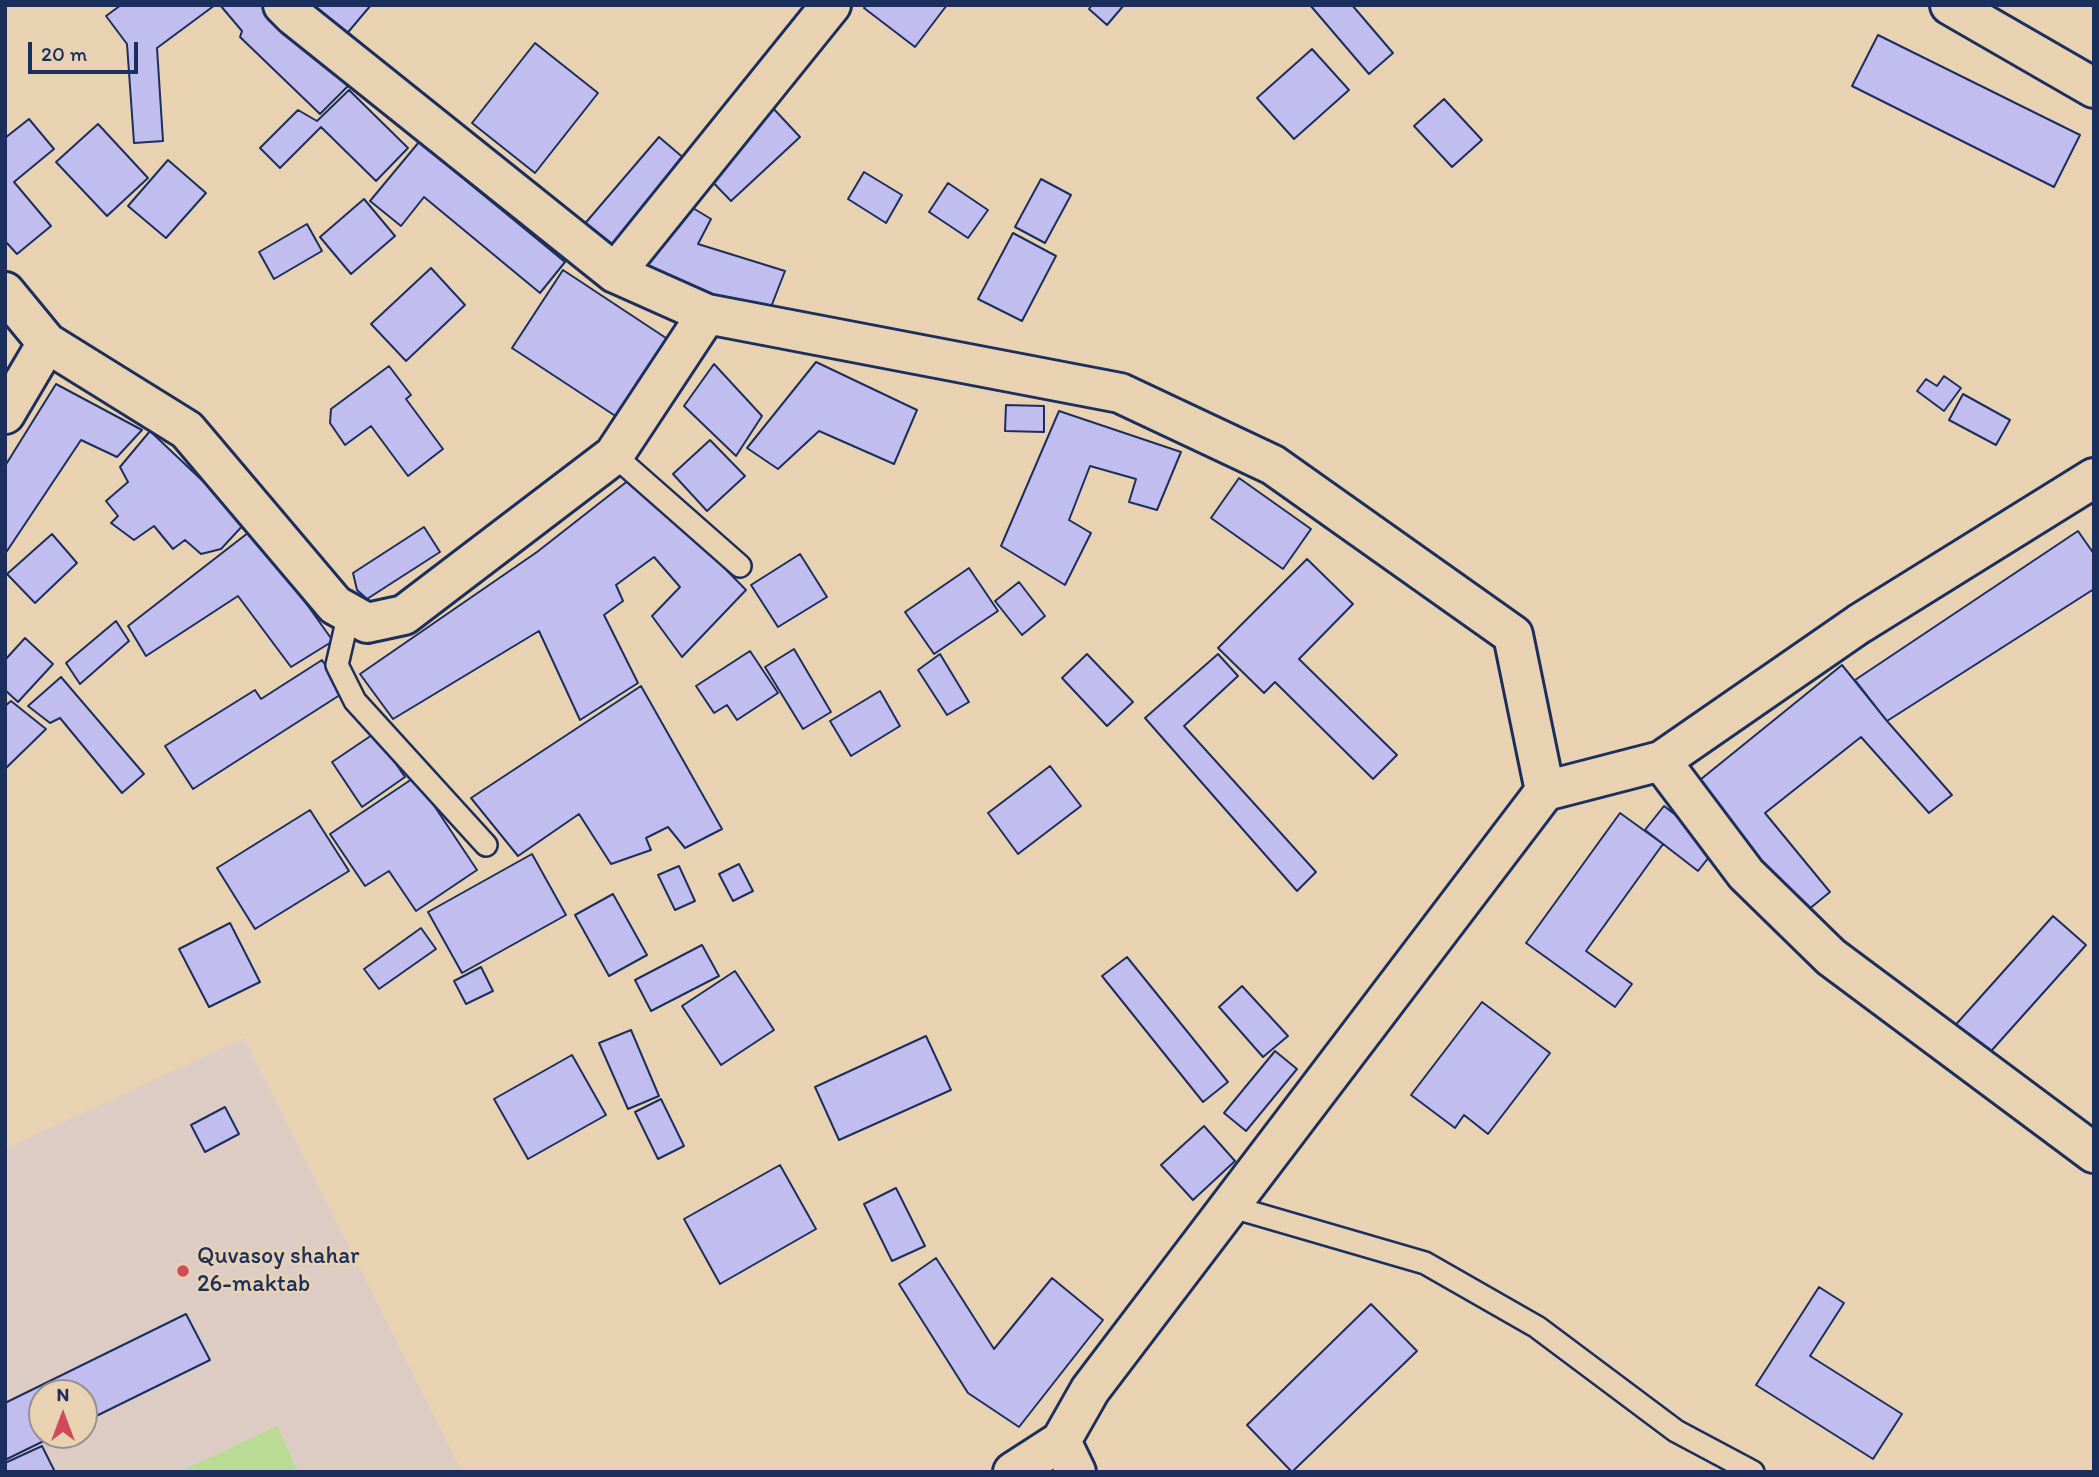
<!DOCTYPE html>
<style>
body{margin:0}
#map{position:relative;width:2099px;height:1477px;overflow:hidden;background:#e8d2b1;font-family:Itim,sans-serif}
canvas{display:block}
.frame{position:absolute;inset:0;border:7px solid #1b2f5e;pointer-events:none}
.north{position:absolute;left:28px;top:1379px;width:70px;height:70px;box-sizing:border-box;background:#e8d2b1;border:2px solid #969190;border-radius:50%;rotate:0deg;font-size:19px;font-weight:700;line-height:28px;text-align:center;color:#1b2f5e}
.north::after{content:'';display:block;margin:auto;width:24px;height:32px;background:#d1495b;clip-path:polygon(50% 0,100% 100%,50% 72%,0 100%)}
.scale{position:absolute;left:28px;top:42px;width:110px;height:32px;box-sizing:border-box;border:4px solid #1b2f5e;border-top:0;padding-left:9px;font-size:21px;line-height:24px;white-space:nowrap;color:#1b2f5e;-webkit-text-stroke:5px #e8d2b1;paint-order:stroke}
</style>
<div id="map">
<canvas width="2099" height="1477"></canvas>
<div class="frame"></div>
<div class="north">N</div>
<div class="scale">20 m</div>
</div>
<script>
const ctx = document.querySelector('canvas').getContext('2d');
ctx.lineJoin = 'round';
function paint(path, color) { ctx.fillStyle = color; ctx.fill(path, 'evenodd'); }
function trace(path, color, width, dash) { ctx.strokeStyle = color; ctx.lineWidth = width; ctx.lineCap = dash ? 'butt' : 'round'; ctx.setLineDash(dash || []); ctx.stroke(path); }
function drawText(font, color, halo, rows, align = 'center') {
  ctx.font = font + ' Itim,sans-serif'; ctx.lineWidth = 5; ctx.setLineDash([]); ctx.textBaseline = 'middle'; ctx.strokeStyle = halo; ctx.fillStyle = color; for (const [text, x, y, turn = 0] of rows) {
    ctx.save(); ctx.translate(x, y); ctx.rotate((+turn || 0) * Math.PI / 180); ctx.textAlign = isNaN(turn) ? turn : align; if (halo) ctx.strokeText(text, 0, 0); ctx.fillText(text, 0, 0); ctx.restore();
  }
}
paint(new Path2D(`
 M 244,1038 L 462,1472 L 5,1472 L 5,1149 ZM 42,1393 L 84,1393 L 84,1435 L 42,1435 Z`), '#dcccc4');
paint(new Path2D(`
 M 277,1426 L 298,1472 L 179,1472 Z`), '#badb94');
const building = new Path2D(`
 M 121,5 L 215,5 L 157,48 L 163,141 L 134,143 L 127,44 L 106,16 Z
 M 220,5 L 275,5 L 353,81 L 320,114 L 240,37 L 242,31 Z
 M 307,5 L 371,5 L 344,37 Z
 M 866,5 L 947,5 L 915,47 L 864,8 Z
 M 1092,5 L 1124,5 L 1107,25 L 1089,9 Z
 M 1310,5 L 1352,5 L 1393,53 L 1369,74 Z
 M 1878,35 L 2080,135 L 2054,187 L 1852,86 Z
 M 535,43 L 598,93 L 535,173 L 472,123 Z
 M 1312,49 L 1349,90 L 1294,139 L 1257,98 Z
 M 349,90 L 408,148 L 376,181 L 321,127 L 280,168 L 260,148 L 298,110 L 317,121 Z
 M 1444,99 L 1482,140 L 1452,167 L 1414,126 Z
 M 771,106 L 800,137 L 731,201 L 702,171 Z
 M 29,119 L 54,149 L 14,182 L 51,226 L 17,254 L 5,241 L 5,138 Z
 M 98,124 L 148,178 L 107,216 L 56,162 Z
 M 659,137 L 686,160 L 608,250 L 582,227 Z
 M 419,142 L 565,262 L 540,293 L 424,197 L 401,226 L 370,201 Z
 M 168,160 L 206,193 L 166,238 L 128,206 Z
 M 864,172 L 902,195 L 886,223 L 848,199 Z
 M 1041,179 L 1071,195 L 1045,243 L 1015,227 Z
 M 948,183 L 988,210 L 968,238 L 929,212 Z
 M 364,199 L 395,236 L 351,274 L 320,237 Z
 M 683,202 L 711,219 L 698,244 L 785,271 L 771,307 L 702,293 L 639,265 Z
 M 307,224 L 322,251 L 274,279 L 259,252 Z
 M 1013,233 L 1056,256 L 1022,321 L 978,299 Z
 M 431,268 L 465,305 L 406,361 L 371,324 Z
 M 563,270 L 669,340 L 617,417 L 512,348 Z
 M 816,362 L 917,410 L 894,464 L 819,431 L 778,469 L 747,448 Z
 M 714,364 L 762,416 L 736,456 L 684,406 Z
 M 389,366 L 411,395 L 406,399 L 443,449 L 408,476 L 371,426 L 345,445 L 330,423 L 331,409 Z
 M 1944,376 L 1961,388 L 1944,411 L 1917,391 L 1926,379 L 1937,386 Z
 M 56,384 L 142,430 L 117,457 L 81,440 L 5,554 L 5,466 Z
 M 1963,394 L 2010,420 L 1996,445 L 1949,420 Z
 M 1006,405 L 1044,406 L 1044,432 L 1005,431 Z
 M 1059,411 L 1181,452 L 1157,510 L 1129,502 L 1136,479 L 1090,466 L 1069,520 L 1091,533 L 1065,585 L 1001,546 Z
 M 150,431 L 246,522 L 221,549 L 201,554 L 185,540 L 173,549 L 154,526 L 134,540 L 111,523 L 118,516 L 106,501 L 128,482 L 120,467 Z
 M 710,440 L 745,476 L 707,511 L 673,474 Z
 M 634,476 L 746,590 L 682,657 L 652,616 L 680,587 L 654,557 L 616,585 L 623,601 L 604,615 L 638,683 L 580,720 L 539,631 L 393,719 L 360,674 L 537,552 Z
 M 1239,478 L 1311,529 L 1283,569 L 1211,518 Z
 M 424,527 L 440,552 L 367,599 L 357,590 L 353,573 Z
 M 253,529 L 333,641 L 291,667 L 238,596 L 146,656 L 128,626 Z
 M 2078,531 L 2094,554 L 2094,589 L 1887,721 L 1855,680 Z
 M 52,534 L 77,563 L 35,603 L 7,574 Z
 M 800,554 L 827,597 L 778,627 L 751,585 Z
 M 1307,559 L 1353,604 L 1299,659 L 1397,755 L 1373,779 L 1275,682 L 1264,693 L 1218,648 Z
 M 969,568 L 998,611 L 934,654 L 905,612 Z
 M 1019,582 L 1045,616 L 1022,635 L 995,601 Z
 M 116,621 L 129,641 L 80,684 L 66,663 Z
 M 25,638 L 53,664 L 18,702 L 5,690 L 5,660 Z
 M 794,649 L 831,712 L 803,729 L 765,667 Z
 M 750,651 L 778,693 L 737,720 L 727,705 L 714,713 L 696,686 Z
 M 940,654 L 969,702 L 947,715 L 918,670 Z
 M 1087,654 L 1133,702 L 1107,726 L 1062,678 Z
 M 1218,654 L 1238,676 L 1184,726 L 1316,872 L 1297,891 L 1145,718 Z
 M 322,660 L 343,693 L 193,789 L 165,746 L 255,690 L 261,699 Z
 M 1842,665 L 1887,721 L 1952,795 L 1929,813 L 1861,737 L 1765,813 L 1830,892 L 1803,914 L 1695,784 Z
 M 61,677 L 144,774 L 122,793 L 60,718 L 50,723 L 28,706 Z
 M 641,686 L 722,829 L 685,848 L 668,827 L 646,838 L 651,850 L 611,864 L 579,814 L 518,856 L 471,798 Z
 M 880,691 L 900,726 L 851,756 L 830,721 Z
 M 11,701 L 46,729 L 5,769 L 5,706 Z
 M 375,733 L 405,777 L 362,807 L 332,762 Z
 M 1050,766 L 1081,806 L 1018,854 L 988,813 Z
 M 415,777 L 477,870 L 416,911 L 389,871 L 365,886 L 330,834 Z
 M 1664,806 L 1717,847 L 1698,871 L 1645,830 Z
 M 310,810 L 349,871 L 255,929 L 217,868 Z
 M 1620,813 L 1663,844 L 1586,951 L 1632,984 L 1615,1007 L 1526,943 Z
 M 532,854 L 566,915 L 462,973 L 428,912 Z
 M 739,864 L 753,891 L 733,901 L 719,874 Z
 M 679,866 L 695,901 L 675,910 L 658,875 Z
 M 613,894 L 647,955 L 609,976 L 575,915 Z
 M 2053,916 L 2086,945 L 1984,1059 L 1951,1030 Z
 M 230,923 L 260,982 L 209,1007 L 179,949 Z
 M 421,928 L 436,949 L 379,989 L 364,969 Z
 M 702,945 L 719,976 L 651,1011 L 635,980 Z
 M 1127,957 L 1228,1082 L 1203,1102 L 1102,976 Z
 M 481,967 L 493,991 L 466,1004 L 454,981 Z
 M 735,971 L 774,1030 L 721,1065 L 682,1006 Z
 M 1242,986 L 1288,1036 L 1263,1057 L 1219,1007 Z
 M 1482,1002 L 1550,1053 L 1488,1134 L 1464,1115 L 1455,1128 L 1411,1095 Z
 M 631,1030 L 659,1096 L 628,1109 L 599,1043 Z
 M 926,1036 L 951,1090 L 839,1140 L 815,1087 Z
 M 1275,1051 L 1297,1069 L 1246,1131 L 1224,1113 Z
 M 572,1055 L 606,1115 L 528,1159 L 494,1099 Z
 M 661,1099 L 684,1146 L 658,1159 L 635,1112 Z
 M 225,1107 L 239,1134 L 205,1152 L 191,1125 Z
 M 1204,1126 L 1235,1161 L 1193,1200 L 1161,1165 Z
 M 780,1165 L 816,1229 L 720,1284 L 684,1219 Z
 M 896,1188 L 925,1246 L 892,1261 L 864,1204 Z
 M 936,1258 L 994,1349 L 1052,1278 L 1103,1320 L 1019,1427 L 968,1393 L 899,1284 Z
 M 1819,1287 L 1844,1303 L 1810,1356 L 1902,1414 L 1873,1459 L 1756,1385 Z
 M 1371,1304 L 1417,1351 L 1292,1472 L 1247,1425 Z
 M 186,1314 L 210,1360 L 84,1422 L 84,1393 L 42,1393 L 42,1435 L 56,1435 L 5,1460 L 5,1403 Z
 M 42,1446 L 55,1472 L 5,1472 L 5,1463 Z`);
paint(building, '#c1bdef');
trace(building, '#1b2f5e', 2);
const service = new Path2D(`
 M 614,455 L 740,566
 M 349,613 L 337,665 L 355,701 L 486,845
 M 1229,1206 L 1425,1263 L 1537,1327 L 1676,1431 L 1753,1472`);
const minor = new Path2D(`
 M 283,5 L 294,16 L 615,273 L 707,314 L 1120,393 L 1273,465 L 1513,635 L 1545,791
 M 1950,5 L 2094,88
 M 615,273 L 831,5
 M 5,292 L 47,343 L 187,430 L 335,605 L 367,623 L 404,615 L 614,455 L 707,314
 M 5,414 L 47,343
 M 1661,761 L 1746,874 L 1831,957 L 2094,1153
 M 1061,1441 L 1076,1472
 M 1013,1472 L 1061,1441 L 1090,1390 L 1545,791 L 1661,761 L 1859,624 L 2094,478`);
trace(service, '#1b2f5e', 26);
trace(minor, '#1b2f5e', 44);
trace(service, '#e8d2b1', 21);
trace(minor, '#e8d2b1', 38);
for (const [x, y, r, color] of [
 [183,1271,7,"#d1495b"]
]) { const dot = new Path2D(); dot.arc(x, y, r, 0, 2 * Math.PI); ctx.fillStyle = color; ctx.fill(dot); trace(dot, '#e8d2b1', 2.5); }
drawText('24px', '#1b2f5e', '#e8d2b1', [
 ["Quvasoy shahar",197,1257],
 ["26-maktab",197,1285]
], 'left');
</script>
